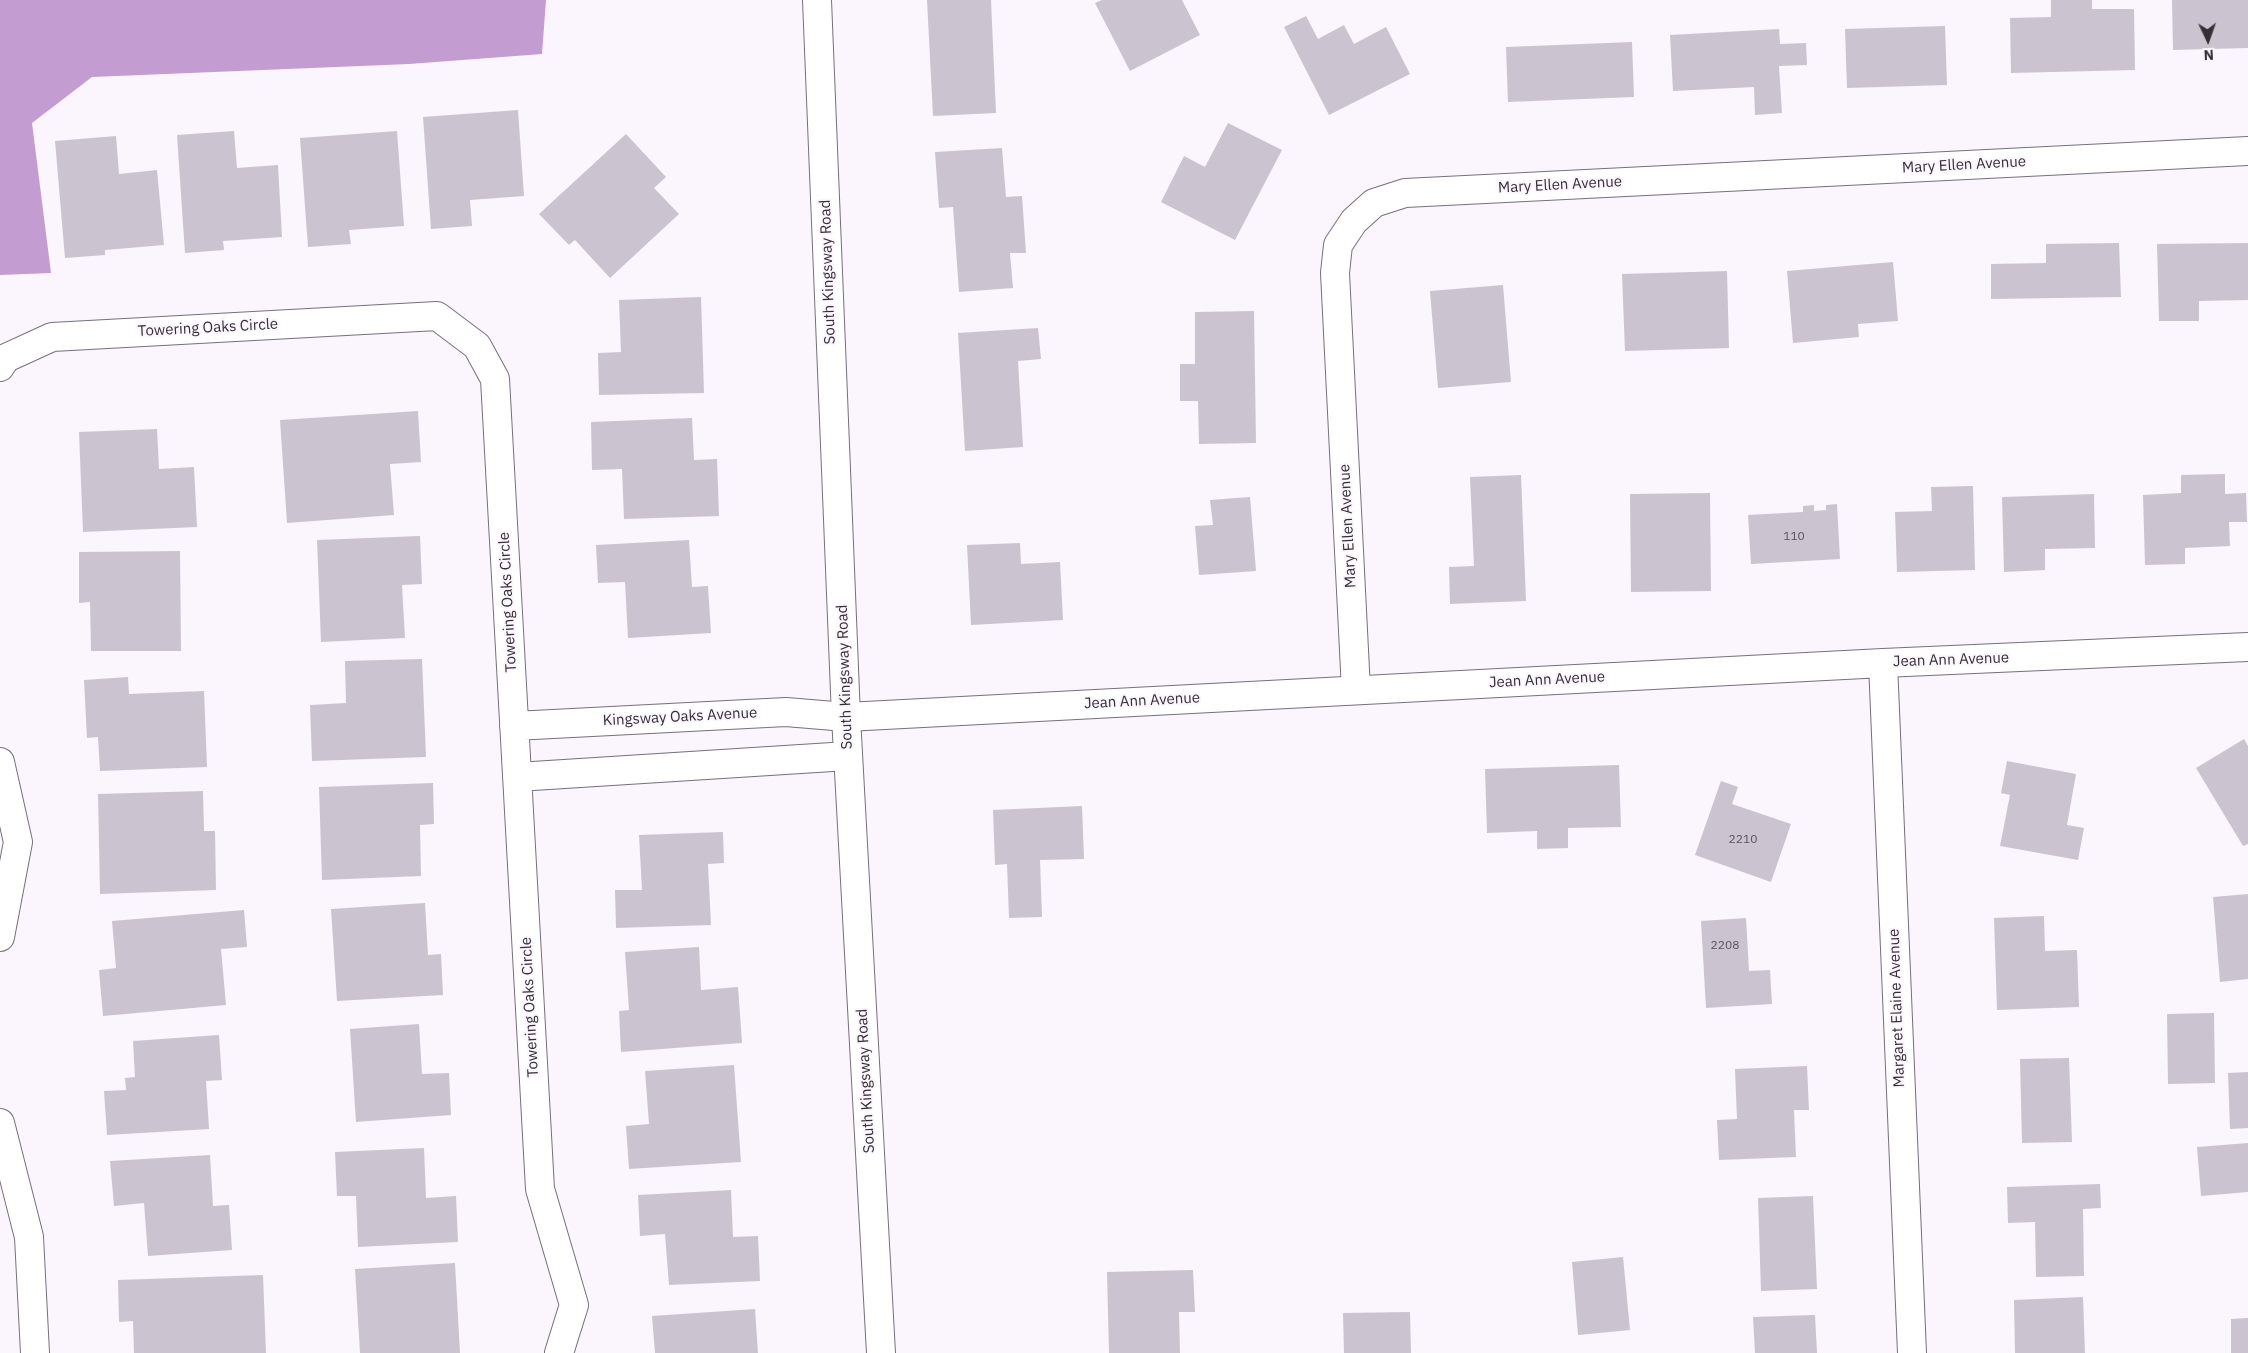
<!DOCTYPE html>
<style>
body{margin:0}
#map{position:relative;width:2248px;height:1353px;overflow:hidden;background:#fbf5fe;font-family:"IBM Plex Sans",sans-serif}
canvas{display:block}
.north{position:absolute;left:2183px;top:15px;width:50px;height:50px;-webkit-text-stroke:4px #fbf5fe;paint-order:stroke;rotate:177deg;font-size:14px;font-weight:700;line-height:20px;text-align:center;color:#332f34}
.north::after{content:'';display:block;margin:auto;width:18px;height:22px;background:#332f34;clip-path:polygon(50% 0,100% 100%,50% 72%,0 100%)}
</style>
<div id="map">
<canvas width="2248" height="1353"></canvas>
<div class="north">N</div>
</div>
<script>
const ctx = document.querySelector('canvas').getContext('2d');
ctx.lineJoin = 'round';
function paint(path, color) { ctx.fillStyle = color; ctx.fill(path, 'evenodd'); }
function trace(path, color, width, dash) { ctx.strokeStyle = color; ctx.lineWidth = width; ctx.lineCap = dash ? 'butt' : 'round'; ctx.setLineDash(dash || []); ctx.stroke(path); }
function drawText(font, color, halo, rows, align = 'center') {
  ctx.font = font + ' "IBM Plex Sans",sans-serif'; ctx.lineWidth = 4; ctx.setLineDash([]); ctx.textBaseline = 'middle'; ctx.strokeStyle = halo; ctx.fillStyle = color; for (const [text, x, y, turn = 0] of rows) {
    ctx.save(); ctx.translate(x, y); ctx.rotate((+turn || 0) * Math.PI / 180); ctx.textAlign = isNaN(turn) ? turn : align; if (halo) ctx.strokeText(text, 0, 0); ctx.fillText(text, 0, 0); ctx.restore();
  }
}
paint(new Path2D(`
 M 0,0 L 546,0 L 542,54 L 409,64 L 92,77 L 32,123 L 51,273 L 0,275 Z`), '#c39dd2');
paint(new Path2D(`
 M 927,0 L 991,0 L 996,113 L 933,116 Z
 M 1102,0 L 1182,0 L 1200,35 L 1130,71 L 1095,3 Z
 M 2051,0 L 2092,0 L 2092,9 L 2134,9 L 2135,70 L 2011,73 L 2010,18 L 2051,17 Z
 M 2172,0 L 2248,0 L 2248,48 L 2173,50 Z
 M 1306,16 L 1318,39 L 1344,25 L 1354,44 L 1386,27 L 1410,74 L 1329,115 L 1284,27 Z
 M 1945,26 L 1947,85 L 1847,88 L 1845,29 Z
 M 1779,29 L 1780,44 L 1806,43 L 1807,65 L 1779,66 L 1782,113 L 1755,115 L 1754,87 L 1673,91 L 1670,35 Z
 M 1632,42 L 1634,97 L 1508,102 L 1506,47 Z
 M 518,110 L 524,196 L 470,200 L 472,226 L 431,229 L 423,117 Z
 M 1228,123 L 1282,150 L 1235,240 L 1161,202 L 1184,156 L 1205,167 Z
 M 234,131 L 237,168 L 278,165 L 282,237 L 223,241 L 224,250 L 185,253 L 177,135 Z
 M 397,131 L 404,226 L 349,230 L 351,244 L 308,247 L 300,138 Z
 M 626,134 L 666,177 L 654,188 L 679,214 L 610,278 L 575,240 L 569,245 L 539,214 Z
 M 116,136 L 119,174 L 157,170 L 164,245 L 105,250 L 105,255 L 65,258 L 55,141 Z
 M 1002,148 L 1006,197 L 1022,196 L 1026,253 L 1010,253 L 1013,288 L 959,292 L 953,207 L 939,208 L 935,152 Z
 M 2119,243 L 2121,297 L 1991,299 L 1991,264 L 2046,263 L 2046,244 Z
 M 2248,243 L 2248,300 L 2199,301 L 2199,321 L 2159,321 L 2157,244 Z
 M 1893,262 L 1898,321 L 1858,324 L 1859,337 L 1793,343 L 1787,271 Z
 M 1727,271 L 1729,348 L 1625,351 L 1622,274 Z
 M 1503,285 L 1511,382 L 1438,388 L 1430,291 Z
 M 701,297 L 704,393 L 599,395 L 598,353 L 621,352 L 619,300 Z
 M 1254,311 L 1256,443 L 1199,444 L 1198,401 L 1180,401 L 1180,364 L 1195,364 L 1195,312 Z
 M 1038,328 L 1041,359 L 1018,361 L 1023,447 L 965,451 L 958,333 Z
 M 418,411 L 421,462 L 390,464 L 394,515 L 287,523 L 280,420 Z
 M 692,418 L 694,460 L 717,459 L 719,516 L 624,519 L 622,469 L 592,470 L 591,422 Z
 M 157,429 L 159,469 L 194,467 L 197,527 L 83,532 L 79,432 Z
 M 2225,474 L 2225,494 L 2246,493 L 2247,522 L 2229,522 L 2230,546 L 2185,548 L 2185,564 L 2145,565 L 2143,495 L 2181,493 L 2181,475 Z
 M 1521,475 L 1526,601 L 1450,604 L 1449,567 L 1474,566 L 1470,477 Z
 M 1973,486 L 1975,570 L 1897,572 L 1895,512 L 1932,511 L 1931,487 Z
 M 1710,493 L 1711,591 L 1631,592 L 1630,494 Z
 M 2094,494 L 2095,548 L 2045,549 L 2045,570 L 2004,572 L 2002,497 Z
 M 1250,497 L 1256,571 L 1199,575 L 1195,526 L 1213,525 L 1210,500 Z
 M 1837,504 L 1840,559 L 1751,564 L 1748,515 L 1803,512 L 1803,506 L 1814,505 L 1814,511 L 1826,510 L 1826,505 Z
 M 420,536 L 422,584 L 402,585 L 405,638 L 321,642 L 317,540 Z
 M 689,540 L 692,587 L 708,586 L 711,633 L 628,638 L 625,582 L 598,583 L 596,545 Z
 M 1020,543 L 1021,564 L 1060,562 L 1063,620 L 971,625 L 967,545 Z
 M 180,551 L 181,651 L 91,651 L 90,602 L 79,603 L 79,552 Z
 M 422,659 L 426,757 L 312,761 L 310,705 L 346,703 L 345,661 Z
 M 128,677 L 129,694 L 204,691 L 207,767 L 100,771 L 98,737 L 87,738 L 84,680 Z
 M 2244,739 L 2248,746 L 2248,844 L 2243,846 L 2196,768 Z
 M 2007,761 L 2076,774 L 2067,825 L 2084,828 L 2078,860 L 2000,846 L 2010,795 L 2001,793 Z
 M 1619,765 L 1621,827 L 1568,828 L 1568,848 L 1537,849 L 1537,831 L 1487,833 L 1485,769 Z
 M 1721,781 L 1738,787 L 1732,804 L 1791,824 L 1771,882 L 1695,855 Z
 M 433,783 L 434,824 L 420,825 L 421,876 L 322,880 L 319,787 Z
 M 203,791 L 204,831 L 215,831 L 216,890 L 100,894 L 98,794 Z
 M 1082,806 L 1084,859 L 1040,860 L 1042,917 L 1009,918 L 1007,864 L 995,865 L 993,810 Z
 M 723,832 L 724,863 L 708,864 L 711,925 L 616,928 L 615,890 L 642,890 L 639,835 Z
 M 2248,894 L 2248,979 L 2220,982 L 2213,897 Z
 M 425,903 L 428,955 L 441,954 L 443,995 L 337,1001 L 331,909 Z
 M 244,910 L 247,947 L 221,949 L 226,1005 L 103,1016 L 99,970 L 116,968 L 112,921 Z
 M 2044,916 L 2045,951 L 2077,950 L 2079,1007 L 1997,1010 L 1994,918 Z
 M 1746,918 L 1749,971 L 1770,970 L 1772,1004 L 1706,1008 L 1701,921 Z
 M 699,947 L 701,990 L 738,987 L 742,1043 L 621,1052 L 619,1011 L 629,1010 L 625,952 Z
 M 2214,1013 L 2215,1083 L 2168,1084 L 2167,1014 Z
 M 419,1024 L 422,1074 L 449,1073 L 451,1115 L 356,1122 L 350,1029 Z
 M 219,1035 L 222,1080 L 206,1081 L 209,1129 L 107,1135 L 104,1091 L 126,1090 L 125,1078 L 135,1077 L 133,1041 Z
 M 2069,1058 L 2072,1142 L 2022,1143 L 2020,1059 Z
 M 734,1065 L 741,1162 L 629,1169 L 626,1126 L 649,1124 L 645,1071 Z
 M 1807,1066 L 1809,1110 L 1794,1110 L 1796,1157 L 1719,1160 L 1717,1120 L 1737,1119 L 1735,1069 Z
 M 2248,1072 L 2248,1128 L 2230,1129 L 2228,1073 Z
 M 2248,1143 L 2248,1192 L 2201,1196 L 2197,1147 Z
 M 424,1148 L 426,1198 L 456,1196 L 458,1242 L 358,1247 L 356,1196 L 337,1196 L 335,1152 Z
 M 210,1155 L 213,1206 L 229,1205 L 232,1250 L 148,1256 L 144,1203 L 114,1206 L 110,1161 Z
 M 2100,1184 L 2101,1208 L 2083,1209 L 2084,1276 L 2036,1277 L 2035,1222 L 2008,1223 L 2007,1187 Z
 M 731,1190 L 733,1237 L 758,1236 L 760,1281 L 669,1285 L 665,1234 L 640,1236 L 638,1195 Z
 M 1813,1196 L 1817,1289 L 1761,1291 L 1758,1198 Z
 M 1623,1257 L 1630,1330 L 1578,1335 L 1572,1262 Z
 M 455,1263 L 460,1353 L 360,1353 L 355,1269 Z
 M 1193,1270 L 1195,1312 L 1179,1312 L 1180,1353 L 1109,1353 L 1107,1272 Z
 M 263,1275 L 266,1353 L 134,1353 L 133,1321 L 119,1322 L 118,1280 Z
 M 2083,1297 L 2085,1353 L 2015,1353 L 2014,1300 Z
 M 755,1309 L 758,1353 L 655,1353 L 652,1316 Z
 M 1410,1312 L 1411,1353 L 1344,1353 L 1343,1313 Z
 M 1815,1315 L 1817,1353 L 1755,1353 L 1753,1317 Z
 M 2248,1318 L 2248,1353 L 2231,1353 L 2231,1319 Z`), '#ccc3d0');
const minor = new Path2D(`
 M 0,367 L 6,358 L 52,337 L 437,316 L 477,346 L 495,379 L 540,1189 L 574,1305 L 559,1353
 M 1883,663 L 1912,1353
 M 1356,690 L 1335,273 L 1338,245 L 1354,221 L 1374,203 L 1405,193 L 2248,151
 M 514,726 L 786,712 L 846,717 L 1883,663 L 2248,647
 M 0,762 L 18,842 L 0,937
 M 517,777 L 848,756
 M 0,1123 L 29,1237 L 35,1353`);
const tertiary = new Path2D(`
 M 817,0 L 846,717 L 881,1353`);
trace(minor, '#776f7b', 30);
trace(tertiary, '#776f7b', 30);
trace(minor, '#fff', 28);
trace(tertiary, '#fff', 28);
drawText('12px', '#59545b', null, [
 ["110",1794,537],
 ["2210",1743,840],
 ["2208",1725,946]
]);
drawText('15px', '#332f34', '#fbf5fe', [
 ["Mary Ellen Avenue",1964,165,-3],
 ["Mary Ellen Avenue",1560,185,-3],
 ["South Kingsway Road",828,272,-92],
 ["Towering Oaks Circle",208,328,-3],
 ["Mary Ellen Avenue",1348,526,-93],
 ["Towering Oaks Circle",508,602,-93],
 ["Jean Ann Avenue",1951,660,-2],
 ["South Kingsway Road",845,677,-92],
 ["Jean Ann Avenue",1547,680,-3],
 ["Jean Ann Avenue",1142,701,-3],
 ["Kingsway Oaks Avenue",680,717,-3],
 ["Towering Oaks Circle",530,1007,-93],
 ["Margaret Elaine Avenue",1897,1008,-92],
 ["South Kingsway Road",866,1081,-93]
]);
</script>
